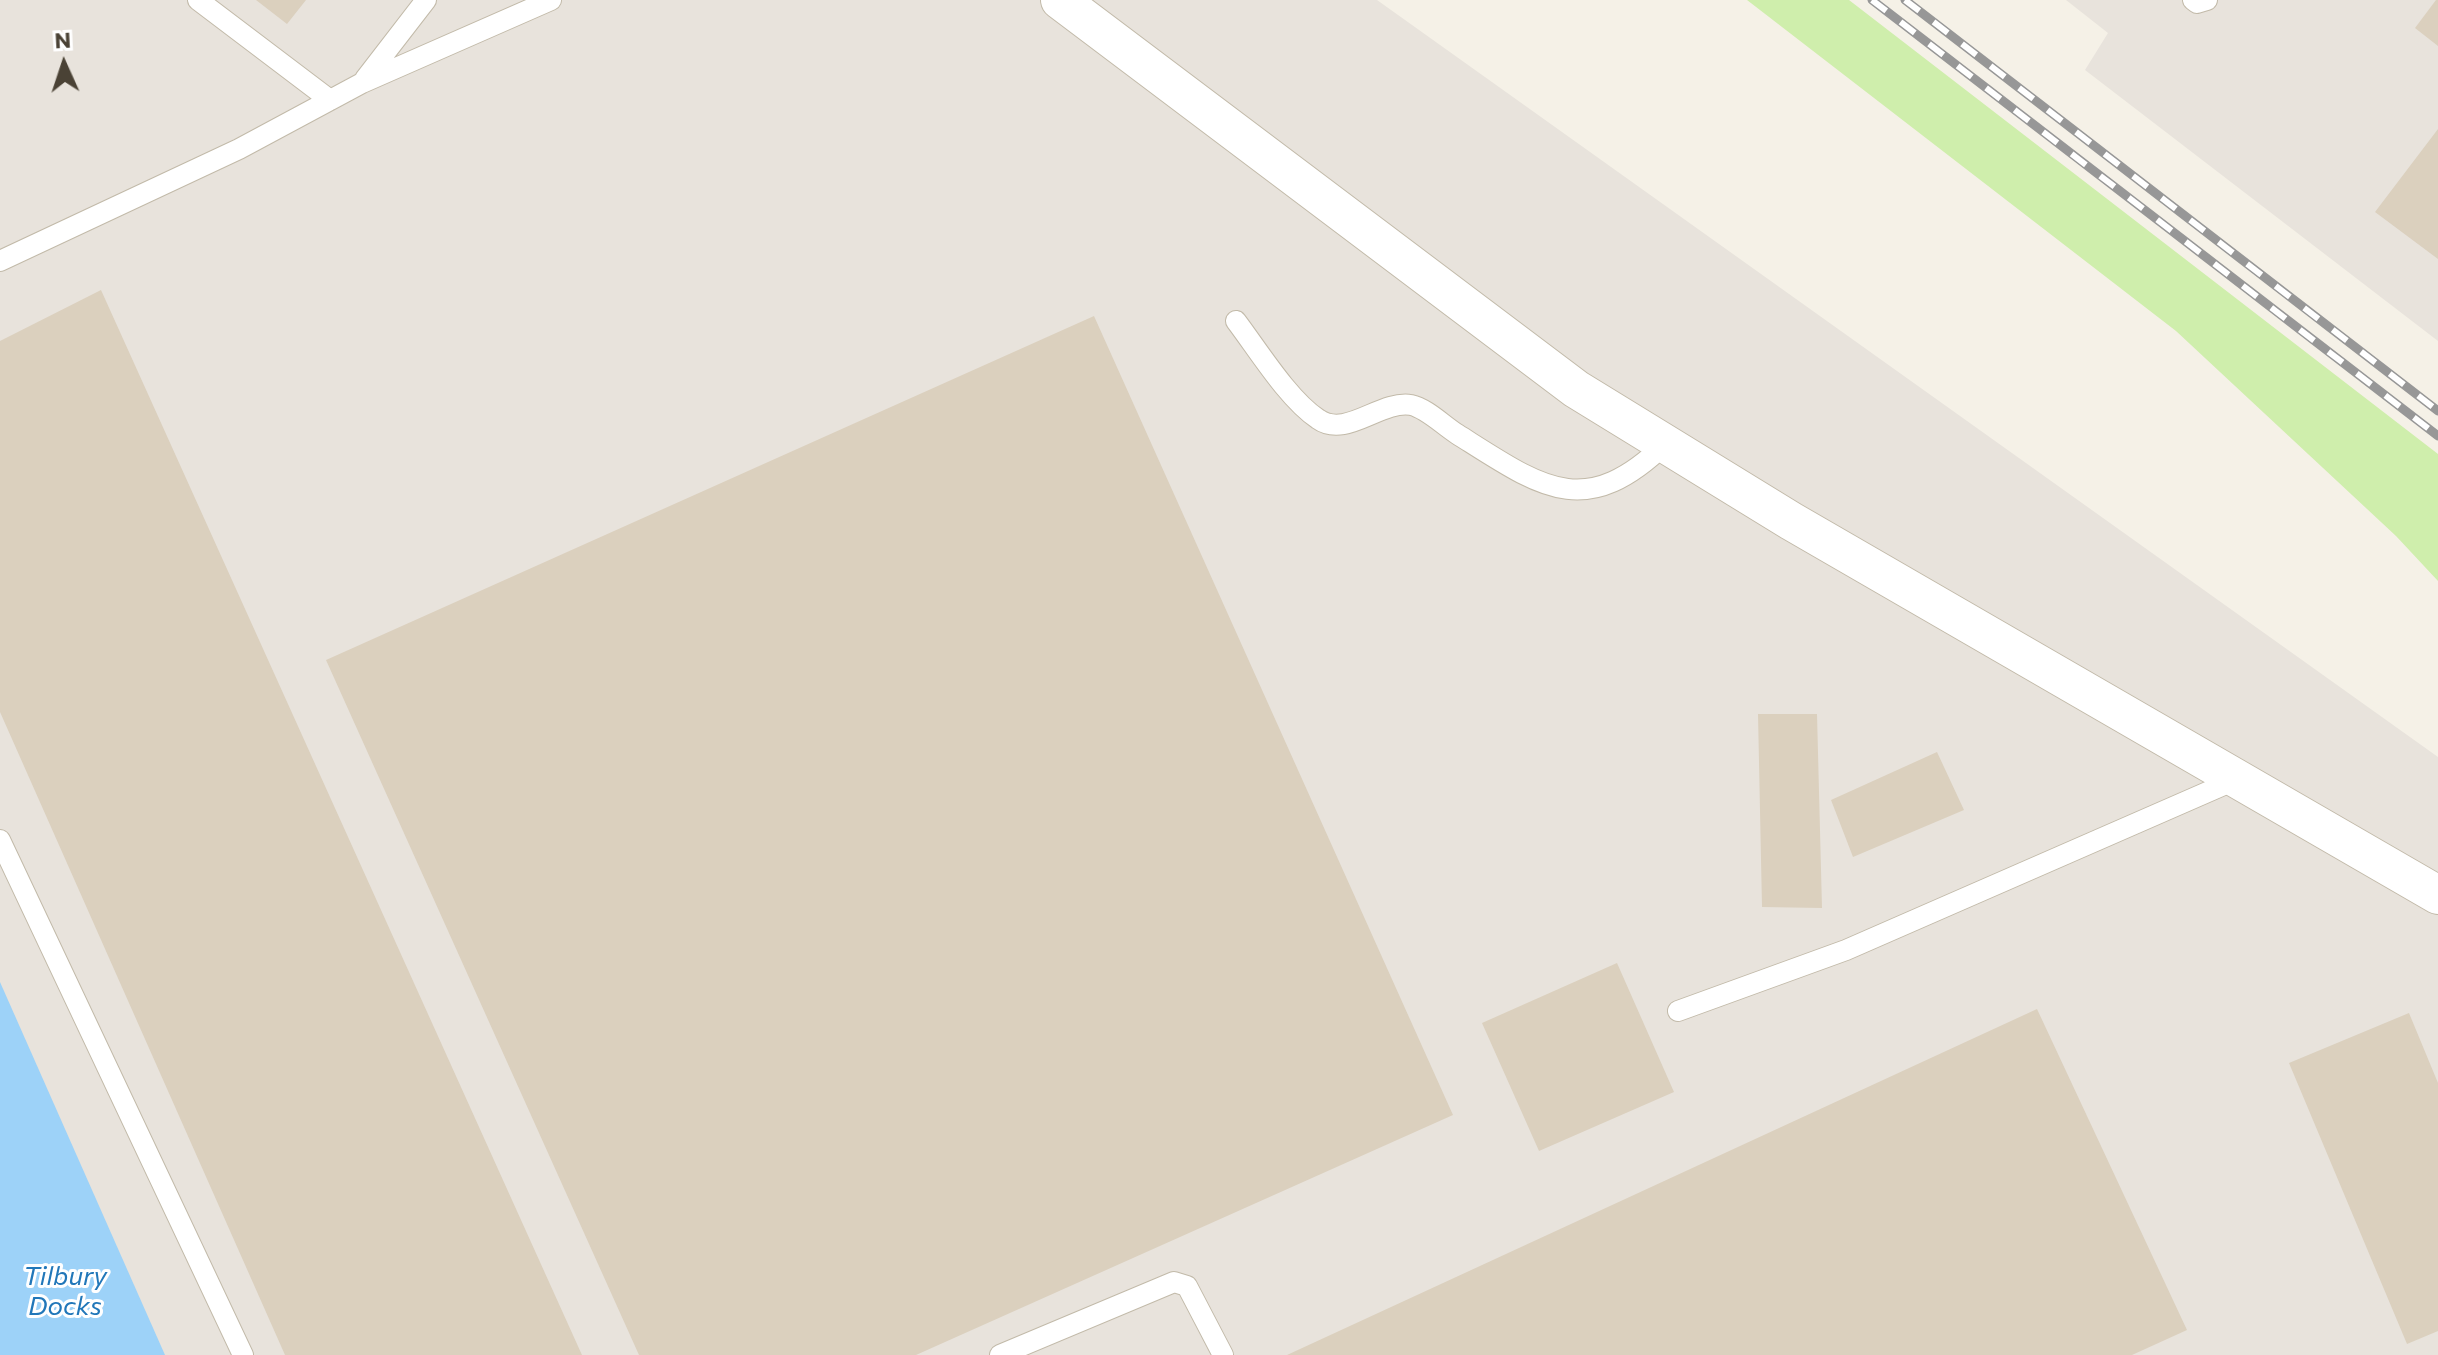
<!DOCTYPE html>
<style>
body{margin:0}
#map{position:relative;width:2438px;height:1355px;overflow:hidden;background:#f5f1e7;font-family:Commissioner,sans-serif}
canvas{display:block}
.north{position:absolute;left:24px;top:24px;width:80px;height:80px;-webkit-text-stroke:6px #fff;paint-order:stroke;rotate:357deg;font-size:22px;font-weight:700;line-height:32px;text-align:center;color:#4a4235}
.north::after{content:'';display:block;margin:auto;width:28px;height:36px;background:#4a4235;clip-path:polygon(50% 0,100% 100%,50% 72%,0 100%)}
</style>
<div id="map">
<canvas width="2438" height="1355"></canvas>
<div class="north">N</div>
</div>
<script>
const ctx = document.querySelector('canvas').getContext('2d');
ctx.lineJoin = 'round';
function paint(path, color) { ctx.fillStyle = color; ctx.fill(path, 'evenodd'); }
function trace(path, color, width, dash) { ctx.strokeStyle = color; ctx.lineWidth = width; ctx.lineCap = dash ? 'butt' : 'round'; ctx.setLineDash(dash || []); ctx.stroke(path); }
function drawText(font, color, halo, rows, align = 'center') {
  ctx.font = font + ' Commissioner,sans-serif'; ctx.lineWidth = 6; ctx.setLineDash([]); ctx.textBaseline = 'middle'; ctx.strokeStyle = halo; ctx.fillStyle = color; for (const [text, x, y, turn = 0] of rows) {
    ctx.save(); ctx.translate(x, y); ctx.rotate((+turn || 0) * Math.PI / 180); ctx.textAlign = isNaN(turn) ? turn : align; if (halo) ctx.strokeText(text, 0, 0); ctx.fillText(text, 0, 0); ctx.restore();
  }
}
paint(new Path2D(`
 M 0,0 L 1377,0 L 2438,757 L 2438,1355 L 0,1355 Z
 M 2066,0 L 2438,0 L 2438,341 L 2085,70 L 2108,33 Z`), '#e8e3dc');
paint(new Path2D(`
 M 1747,0 L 1849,0 L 2438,454 L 2438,581 L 2396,536 L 2176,331 Z`), '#cfeeac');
paint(new Path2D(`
 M 0,982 L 165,1355 L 0,1355 Z`), '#9dd2f8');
paint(new Path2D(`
 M 256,0 L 306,0 L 287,24 Z
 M 2436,0 L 2438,0 L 2438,46 L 2415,28 Z
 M 2438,129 L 2438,259 L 2375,212 Z
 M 101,290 L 582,1355 L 285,1355 L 0,712 L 0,341 Z
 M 1094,316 L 1453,1115 L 916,1355 L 639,1355 L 326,660 Z
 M 1758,714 L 1817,714 L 1822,908 L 1762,907 Z
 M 1937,752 L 1964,810 L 1853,857 L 1831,800 Z
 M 1617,963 L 1674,1092 L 1539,1151 L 1482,1023 Z
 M 2037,1009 L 2187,1330 L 2132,1355 L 1287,1355 Z
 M 2409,1013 L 2438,1083 L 2438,1331 L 2407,1344 L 2289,1063 Z`), '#dbd0be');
const service = new Path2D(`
 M 198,0 L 330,100
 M 2193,0 L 2197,3 L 2207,0
 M 365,79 L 426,0
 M 0,261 L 239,149 L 362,83 L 551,0
 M 1236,321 C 1258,350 1288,399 1318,419 C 1346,439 1380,400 1411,405 C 1426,408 1443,425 1457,434 C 1541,487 1584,522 1665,444
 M 0,840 L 243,1355
 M 1678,1011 L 1846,950 L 2235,780
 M 1000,1355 L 1174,1282 L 1187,1286 L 1223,1355`);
const minor = new Path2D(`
 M 1060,0 L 1576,389 L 1791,521 L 2438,895`);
trace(service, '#c2baa9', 22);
trace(minor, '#c2baa9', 40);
trace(service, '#fff', 20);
trace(minor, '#fff', 38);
const rail = new Path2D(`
 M 1872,0 L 2438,436
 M 1905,0 L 2438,411`);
trace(rail, '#979797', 9);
trace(rail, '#fff', 6, [18]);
drawText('italic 26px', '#2177b9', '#fff', [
 ["Tilbury",65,1276],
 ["Docks",65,1306]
]);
</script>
